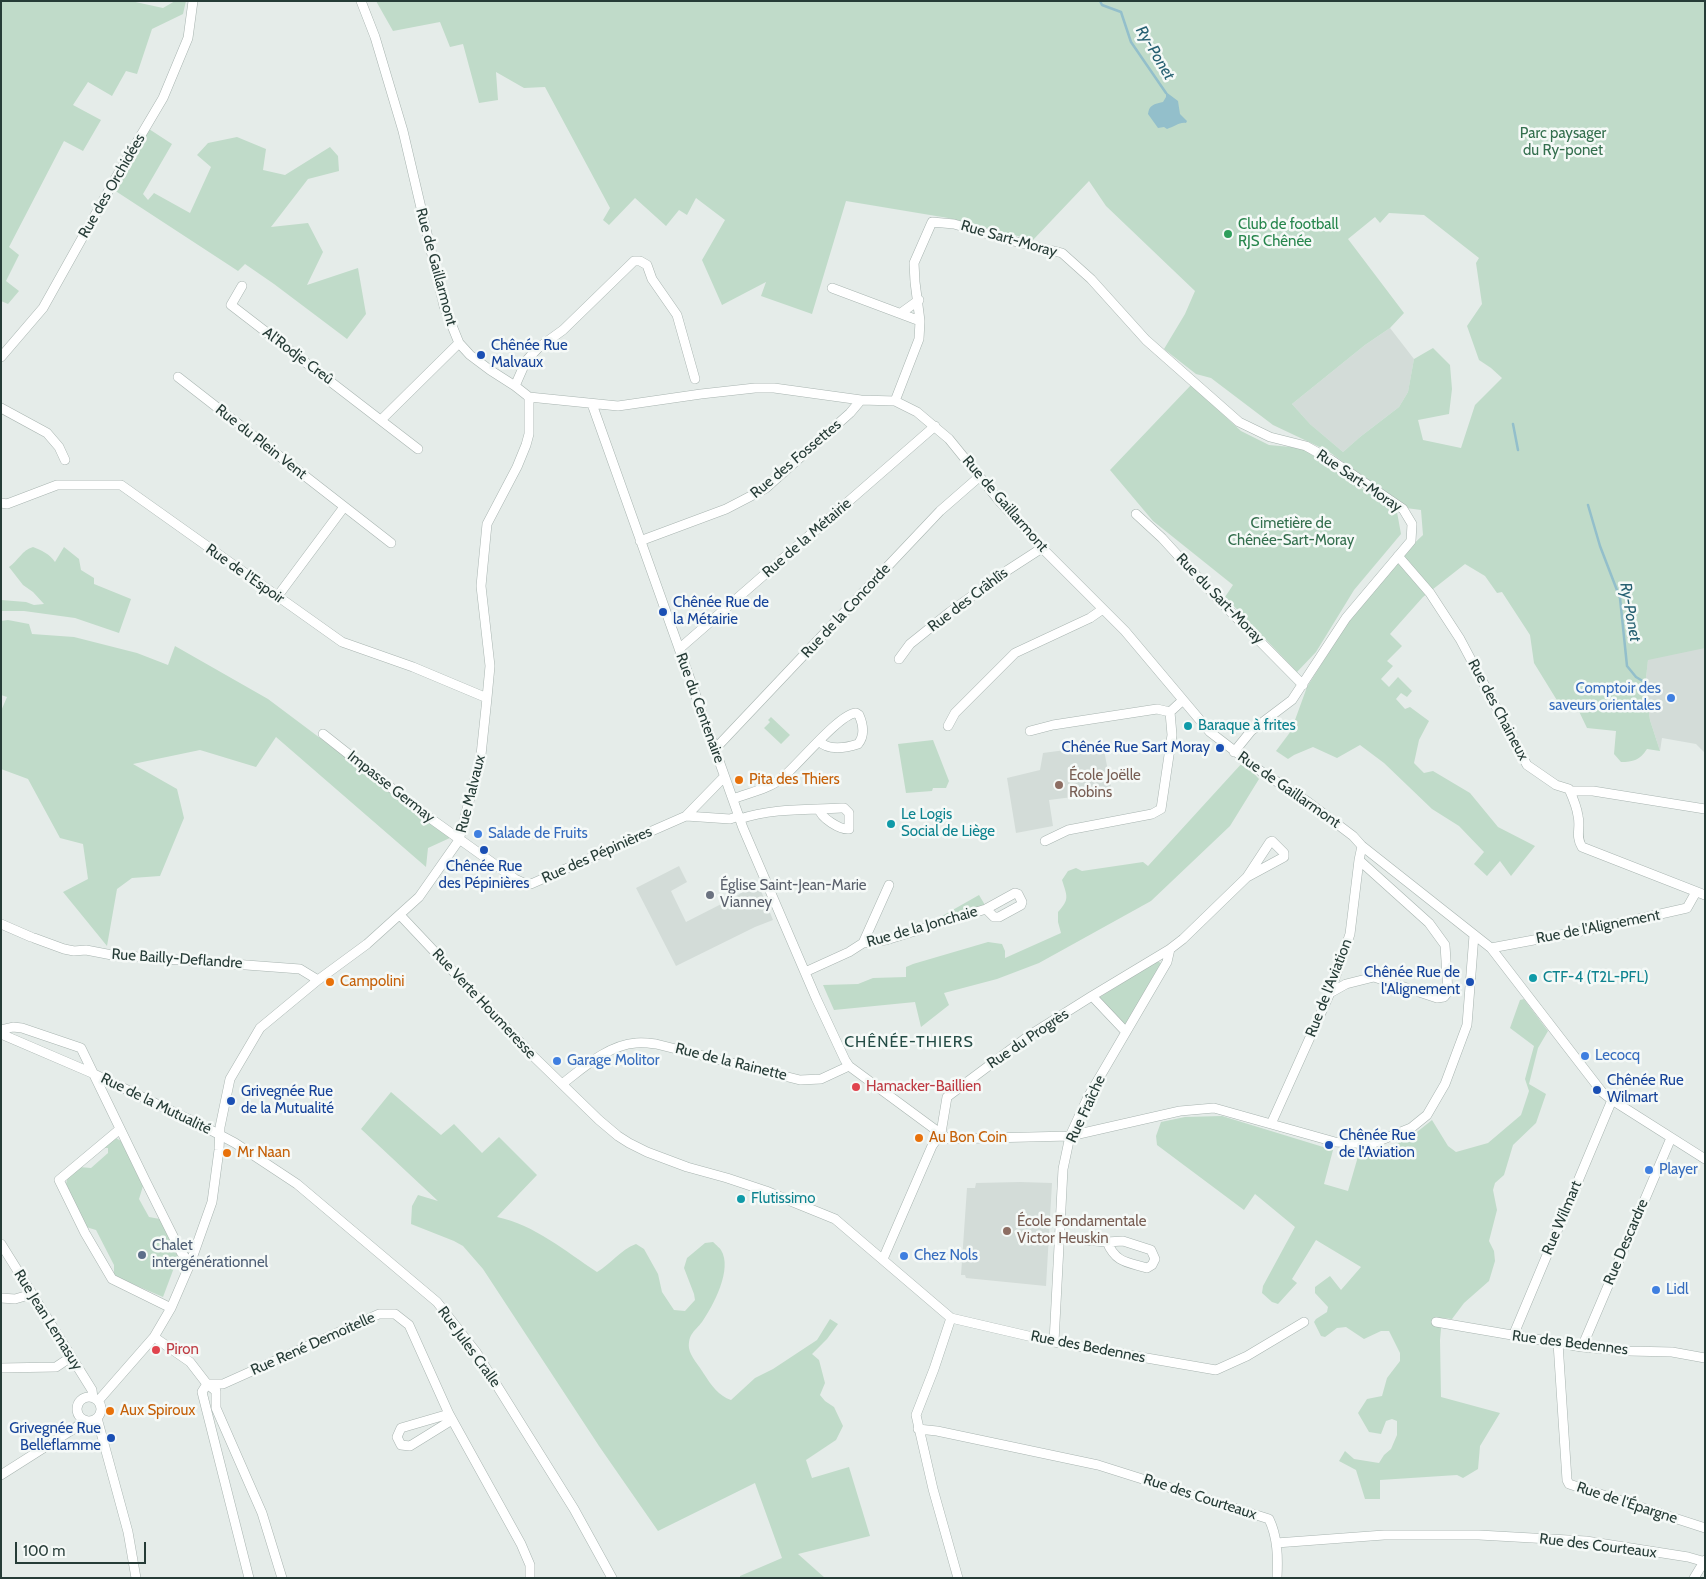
<!DOCTYPE html>
<meta charset="utf-8">
<style>
body{margin:0}
#map{position:relative;width:1706px;height:1579px;overflow:hidden;background:#e5ece9;font-family:Cabin,sans-serif}
canvas{display:block}
.frame{position:absolute;inset:0;border:2px solid #263c37;pointer-events:none}
.scale{position:absolute;left:15px;top:1542px;width:131px;height:22px;box-sizing:border-box;border:2px solid #263c37;border-top:0;padding-left:6px;font-size:15px;line-height:18px;white-space:nowrap;color:#263c37;-webkit-text-stroke:4px #f5f9f7;paint-order:stroke}
</style>
<div id="map">
<canvas width="1706" height="1579"></canvas>
<div class="frame"></div>
<div class="scale">100 m</div>
</div>
<script>
const ctx = document.querySelector('canvas').getContext('2d');
ctx.lineJoin = 'round';
function paint(path, color) { ctx.fillStyle = color; ctx.fill(path, 'evenodd'); }
function trace(path, color, width, dash) { ctx.strokeStyle = color; ctx.lineWidth = width; ctx.lineCap = dash ? 'butt' : 'round'; ctx.setLineDash(dash || []); ctx.stroke(path); }
function drawText(font, color, halo, rows, align = 'center') {
  ctx.font = font + ' Cabin,sans-serif'; ctx.lineWidth = 5; ctx.setLineDash([]); ctx.textBaseline = 'middle'; ctx.strokeStyle = halo; ctx.fillStyle = color; for (const [text, x, y, turn = 0] of rows) {
    ctx.save(); ctx.translate(x, y); ctx.rotate((+turn || 0) * Math.PI / 180); ctx.textAlign = isNaN(turn) ? turn : align; if (halo) ctx.strokeText(text, 0, 0); ctx.fillText(text, 0, 0); ctx.restore();
  }
}
paint(new Path2D(`
 M 1390,328 L 1414,359 L 1408,392 L 1399,407 L 1360,437 L 1343,452 L 1310,424 L 1292,404 L 1365,345 Z
 M 1701,648 L 1705,648 L 1705,753 L 1696,744 L 1662,738 L 1660,751 L 1650,720 L 1645,687 L 1648,659 Z
 M 1103,745 L 1112,792 L 1049,800 L 1053,826 L 1016,833 L 1007,778 L 1040,770 L 1043,753 Z
 M 679,866 L 687,882 L 671,891 L 686,922 L 735,897 L 744,891 L 759,886 L 773,920 L 755,927 L 676,966 L 636,888 Z
 M 1020,1182 L 1052,1183 L 1046,1286 L 966,1278 L 965,1275 L 961,1275 L 967,1188 L 975,1188 L 976,1183 Z`), '#d3dcd8');
paint(new Path2D(`
 M 1,1 L 131,1 L 163,8 L 175,1 L 186,1 L 183,14 L 152,29 L 137,74 L 126,71 L 112,96 L 88,82 L 73,105 L 101,120 L 83,151 L 64,141 L 9,247 L 19,255 L 6,281 L 19,291 L 8,304 L 1,301 Z
 M 376,1 L 1705,1 L 1705,648 L 1648,660 L 1645,687 L 1650,720 L 1660,751 L 1647,749 C 1640,760 1633,762 1621,762 L 1614,754 L 1616,731 L 1587,728 L 1574,701 L 1558,702 L 1534,663 L 1530,635 L 1502,592 L 1497,593 L 1485,576 L 1465,564 L 1423,597 L 1390,634 L 1402,646 L 1387,661 L 1393,666 L 1381,679 L 1389,687 L 1398,677 L 1412,691 L 1407,697 L 1401,693 L 1396,699 L 1405,709 L 1410,707 L 1429,721 L 1419,740 L 1414,763 L 1424,773 L 1433,771 L 1470,793 L 1498,827 L 1535,846 L 1511,876 L 1500,861 L 1487,876 L 1474,864 L 1484,852 L 1459,826 L 1432,809 L 1384,763 L 1360,745 L 1337,758 L 1313,747 L 1294,755 L 1288,759 L 1276,751 L 1291,731 L 1307,687 L 1349,620 L 1404,553 L 1423,535 L 1421,510 L 1406,508 L 1328,451 L 1273,425 L 1211,378 L 1196,374 L 1164,349 L 1185,314 L 1195,291 L 1106,206 L 1089,181 L 1033,240 L 948,218 L 846,201 L 812,314 L 761,296 L 766,282 L 722,305 L 702,260 L 725,220 L 696,198 L 687,215 L 679,210 L 666,226 L 635,198 L 609,225 L 603,220 L 610,208 L 545,87 L 524,88 L 496,72 L 498,100 L 479,103 L 463,44 L 450,47 L 440,22 L 393,31 ZM 1389,213 L 1424,215 L 1479,258 L 1476,263 L 1482,304 L 1467,326 L 1479,360 L 1491,368 L 1502,378 L 1475,405 L 1461,448 L 1423,440 L 1418,420 L 1449,414 L 1452,389 L 1450,365 L 1433,348 L 1414,359 L 1408,392 L 1399,407 L 1360,437 L 1343,452 L 1310,424 L 1292,404 L 1365,345 L 1390,328 L 1404,313 L 1348,239 L 1375,217 L 1380,223 Z
 M 149,129 L 172,144 L 143,194 L 148,200 L 154,193 L 190,213 L 211,167 L 197,155 L 208,143 L 237,137 L 266,149 L 263,170 L 285,175 L 330,147 L 338,156 L 339,171 L 308,179 L 271,227 L 308,223 L 323,252 L 307,285 L 358,268 L 366,314 L 347,339 L 274,284 L 245,264 L 238,271 L 114,190 Z
 M 1191,385 L 1241,431 L 1269,445 L 1302,448 L 1397,512 L 1401,534 L 1354,590 L 1316,652 L 1297,672 L 1225,597 L 1233,585 L 1153,521 L 1110,470 Z
 M 33,547 C 41,550 50,554 55,562 L 64,547 L 79,559 L 81,570 L 94,578 L 94,584 L 131,599 L 119,633 L 75,618 L 24,611 L 1,611 L 1,600 L 26,602 L 34,605 L 44,604 L 33,592 L 23,585 L 9,567 C 18,561 22,550 33,547 Z
 M 8,620 L 29,624 L 32,634 L 74,637 L 137,653 L 168,665 L 175,646 L 268,699 L 452,837 L 428,848 L 426,867 L 276,737 L 256,767 L 200,750 L 133,764 L 177,789 L 184,818 L 160,876 L 132,878 L 117,889 L 107,946 L 63,892 L 88,879 L 83,844 L 60,838 L 28,779 L 1,769 L 1,711 L 7,697 L 1,695 L 1,621 Z
 M 771,717 L 790,735 L 781,744 L 764,728 L 770,722 L 768,720 Z
 M 933,740 L 949,781 L 946,788 L 933,788 L 932,791 L 906,793 L 898,744 Z
 M 1243,762 L 1259,779 L 1230,826 L 1151,901 L 1039,963 L 997,979 L 944,993 L 949,1005 L 921,1027 L 915,1002 L 834,1010 L 823,985 L 858,984 L 873,978 L 906,977 L 906,967 L 913,964 L 988,942 L 1002,944 L 1005,951 L 1005,958 L 1061,933 L 1058,922 L 1058,912 C 1070,899 1067,896 1062,880 L 1068,871 L 1076,868 L 1082,871 L 1143,862 L 1148,866 Z
 M 979,895 L 985,905 L 935,920 Z
 M 1157,961 L 1161,963 L 1126,1024 L 1123,1025 L 1100,1000 L 1100,997 Z
 M 1524,999 L 1548,1031 L 1538,1048 L 1529,1084 L 1546,1094 L 1536,1123 L 1513,1145 L 1504,1175 L 1495,1183 L 1493,1190 L 1497,1210 L 1489,1241 L 1494,1251 L 1495,1261 L 1489,1281 L 1464,1303 L 1452,1319 L 1442,1318 L 1440,1340 L 1441,1397 L 1500,1413 L 1480,1446 L 1478,1469 L 1463,1478 L 1457,1475 L 1380,1480 L 1380,1499 L 1365,1499 L 1356,1470 L 1339,1461 L 1345,1451 L 1354,1459 L 1379,1463 L 1384,1455 L 1391,1449 L 1397,1435 L 1397,1421 L 1392,1419 L 1386,1421 L 1381,1434 L 1369,1432 L 1358,1413 L 1367,1399 L 1382,1396 L 1387,1378 L 1400,1361 L 1400,1353 L 1389,1331 L 1381,1331 L 1364,1339 L 1346,1327 L 1337,1328 L 1325,1337 L 1321,1336 L 1314,1322 L 1316,1319 L 1327,1312 L 1328,1307 L 1315,1293 L 1315,1287 L 1330,1276 L 1341,1290 L 1361,1267 L 1316,1240 L 1292,1279 L 1297,1283 L 1278,1304 L 1272,1302 L 1262,1293 L 1263,1286 L 1295,1227 L 1255,1194 L 1244,1210 L 1157,1145 L 1156,1136 L 1161,1122 L 1185,1117 L 1222,1116 L 1333,1150 L 1324,1184 L 1348,1191 L 1359,1153 L 1392,1146 L 1412,1136 L 1432,1120 L 1448,1146 L 1456,1152 L 1488,1143 L 1521,1115 L 1529,1091 L 1525,1079 L 1534,1046 L 1510,1028 L 1520,1000 Z
 M 391,1092 L 441,1135 L 454,1124 L 482,1153 L 499,1137 L 537,1175 L 497,1217 C 535,1225 565,1251 597,1272 C 611,1264 620,1250 636,1244 L 644,1249 L 658,1274 L 662,1292 L 674,1310 L 685,1311 L 695,1300 L 694,1294 L 684,1268 L 687,1258 L 705,1243 L 713,1242 C 716,1245 720,1248 721,1250 C 733,1269 713,1306 702,1322 C 695,1331 688,1334 689,1348 C 690,1356 700,1367 704,1374 C 711,1385 719,1396 731,1400 L 755,1378 L 773,1369 L 817,1340 L 830,1319 L 838,1324 L 827,1339 L 812,1354 L 819,1360 L 825,1383 L 820,1395 L 825,1401 L 834,1407 L 843,1426 L 836,1440 L 806,1460 L 812,1478 L 849,1467 L 870,1536 L 798,1554 L 825,1578 L 740,1578 L 740,1576 L 782,1558 L 755,1483 L 658,1531 L 599,1446 L 483,1269 L 463,1246 L 454,1241 L 411,1224 L 412,1206 L 418,1195 L 438,1201 L 361,1129 Z
 M 116,1138 L 121,1141 L 143,1186 L 139,1199 L 149,1217 L 160,1219 L 178,1257 L 163,1297 L 114,1276 L 114,1265 L 96,1230 L 86,1227 L 66,1184 L 68,1176 L 79,1167 L 91,1168 L 108,1153 L 108,1148 L 101,1148 Z`), '#c0dbc9');
paint(new Path2D(`
 M 1166,92 L 1178,101 L 1180,114 L 1187,121 L 1186,123 C 1179,122 1174,127 1167,129 L 1164,127 L 1158,128 L 1148,114 C 1149,105 1154,104 1163,102 L 1166,97 Z`), '#93bfcb');
trace(new Path2D(`
 M 1100,1 L 1102,5 L 1121,12 L 1131,42 L 1166,93
 M 1513,424 L 1518,450
 M 1588,505 L 1600,546 L 1620,598 L 1627,666 L 1636,677 L 1651,686`), '#93bfcb', 2.5);
const minor = new Path2D(`
 M 361,1 L 375,37 L 403,131 L 444,306 L 459,343 L 470,355 L 490,370 L 515,386 L 529,397 L 618,406 L 701,394 L 755,388 L 774,388 L 861,400 L 895,401 L 917,412 L 949,439 L 1001,503 L 1042,548 L 1125,631 L 1210,732 L 1262,772 L 1308,802 L 1353,836 L 1362,846 L 1491,948 L 1602,1092 L 1612,1100 L 1705,1159
 M 242,286 L 231,305 L 418,449
 M 832,288 L 920,321
 M 901,313 L 919,300
 M 1,357 L 43,308 L 118,174 L 163,98 L 188,38 L 193,1
 M 178,377 L 391,543
 M 515,386 L 526,361 L 538,348 L 563,330 L 634,261 L 640,261 L 647,265 L 652,279 L 677,315 L 695,379
 M 895,401 L 919,339 L 920,321 L 915,282 L 914,263 L 932,222 L 954,224 L 1005,239 L 1062,253 L 1091,279 L 1146,340 L 1239,422 L 1270,437 L 1306,446 L 1331,460 L 1403,509 L 1412,524 L 1411,541 L 1346,618 L 1292,700 L 1251,731 L 1234,752
 M 592,404 L 743,828 L 816,998 L 845,1060 L 849,1066 L 948,1139 L 1070,1136 L 1180,1111 L 1214,1108 L 1335,1142 L 1371,1144 L 1411,1128 L 1427,1115 L 1445,1084 L 1467,1025 L 1474,935
 M 1,408 L 47,433 L 59,447 L 65,460
 M 381,420 L 459,343
 M 1,503 L 7,504 L 57,485 L 121,485 L 342,642 L 413,667 L 487,698
 M 1136,514 L 1162,538 L 1215,596 L 1303,685
 M 640,541 L 726,509 L 751,496 L 766,488 L 850,413 L 861,400
 M 1398,556 L 1430,593 L 1460,639 L 1527,765 L 1556,785 L 1569,789 C 1573,798 1577,807 1578,816 C 1581,827 1575,836 1582,847 L 1705,895
 M 277,597 L 344,507
 M 679,649 L 935,426
 M 899,659 L 910,644 L 950,612 L 1008,570 L 1042,548
 M 948,726 L 955,713 L 1015,653 L 1090,618 L 1103,609
 M 1030,731 L 1053,725 L 1157,709 L 1170,712
 M 323,734 L 423,813 L 515,879 L 524,883 L 531,884 L 686,816 L 724,777
 M 715,749 L 940,511 L 979,477
 M 1570,791 L 1593,791 L 1705,809
 M 733,799 C 748,793 769,789 782,778 C 797,766 840,713 856,713 L 859,715 C 863,724 865,736 858,744 C 846,748 828,751 819,741
 M 686,816 L 730,819 L 739,816
 M 740,819 C 772,808 808,810 841,808 L 844,808 L 849,813 L 849,829 C 840,830 821,818 819,809
 M 1045,841 L 1068,830 L 1152,814 L 1161,809 L 1172,735 L 1170,712 L 1183,700
 M 400,915 L 533,1056 L 599,1120 L 618,1136 L 629,1143 L 647,1152 L 687,1167 L 727,1178 L 766,1191 L 835,1219 L 951,1318 L 1054,1342 L 1216,1370 L 1247,1356 L 1304,1322
 M 1,924 L 31,937
 M 34,938 L 64,949 L 74,951 L 86,950 L 112,955 L 300,969 L 318,980
 M 863,943 L 889,885
 M 1491,948 L 1603,927 L 1687,908 L 1696,892
 M 1170,949 L 1183,939 L 1247,877 L 1270,842 L 1272,841 L 1284,853 L 1284,857 L 1247,877
 M 805,972 L 849,952 L 863,943 L 886,940 L 986,909 L 994,917 L 999,917 L 1021,905 L 1022,902 L 1018,894 L 1015,893 L 986,909
 M 1330,993 L 1346,984 L 1374,977 L 1437,998 L 1444,997 L 1448,992 L 1445,945 L 1429,923 L 1359,860
 M 1,1030 L 13,1027 L 22,1028 L 81,1048 L 145,1180 L 181,1252 L 190,1264
 M 1,1034 L 92,1073 L 205,1127 L 235,1143 L 297,1184 L 437,1302 L 476,1352 L 574,1509 L 612,1578
 M 562,1084 C 583,1068 608,1045 636,1043 C 642,1042 649,1043 656,1044 L 800,1080 L 821,1079 L 849,1066
 M 1271,1124 L 1330,993 L 1350,934 L 1359,860 L 1362,846
 M 120,1129 L 59,1180 L 85,1233 L 112,1279 L 171,1308
 M 1060,1238 L 1107,1242 L 1123,1241 L 1151,1250 L 1155,1259 L 1152,1265 L 1147,1268 C 1127,1262 1116,1263 1107,1242
 M 1,1244 L 92,1390 L 93,1398
 M 883,1259 L 932,1146 L 941,1133 L 947,1097 L 1030,1035 L 1092,996
 M 1,1298 L 15,1299 L 32,1294
 M 951,1318 L 934,1369 L 916,1415 L 933,1489 L 958,1578
 M 1436,1322 L 1582,1347 L 1629,1351 L 1672,1352 L 1705,1358
 M 1513,1336 L 1612,1100
 M 154,1337 L 190,1362 L 207,1384 L 223,1384 L 379,1314 L 395,1314 L 409,1325 L 449,1414 L 521,1544 L 530,1565 L 530,1578
 M 1054,1342 L 1063,1169 L 1070,1136 L 1088,1097 L 1167,962 L 1170,949 L 1092,996 L 1126,1032
 M 1558,1343 L 1567,1480 L 1569,1484 L 1705,1528
 M 1582,1347 L 1671,1138
 M 1,1368 L 56,1367 L 71,1357
 M77 1409a12 12 0 1 1 24 0a12 12 0 1 1-24 0Z
 M 98,1401 L 154,1337 L 171,1308 L 190,1264 L 212,1202 L 219,1150 L 220,1127 L 230,1079 L 260,1028 L 318,980 L 367,944 L 419,897 L 459,840 L 481,755 L 487,698 L 490,666 L 481,586 L 487,524 L 517,467 L 526,445 L 529,434 L 529,397
 M 449,1414 L 401,1428 L 397,1437 L 401,1445 L 410,1446 L 452,1420
 M 97,1418 L 128,1532 L 136,1578
 M 918,1429 L 937,1431 L 1098,1465 L 1269,1519 C 1278,1538 1278,1558 1277,1578
 M 1,1475 L 75,1428 L 85,1420
 M 1276,1543 L 1384,1535 L 1479,1535 L 1586,1541 L 1688,1557 L 1705,1562
 M 249,1578 L 202,1392 L 207,1384 L 216,1391 L 216,1408 L 262,1513 L 282,1578
 M 1694,1578 L 1705,1560`);
trace(minor, '#a8b4b0', 10);
trace(minor, '#fff', 9);
for (const [x, y, r, color] of [
 [1228,234,5,"#2e9e5b"],
 [481,355,5,"#1a4fb4"],
 [663,612,5,"#1a4fb4"],
 [1671,698,5,"#3f7fe0"],
 [1188,726,5,"#0f9aa8"],
 [1220,748,5,"#1a4fb4"],
 [739,780,5,"#e8710a"],
 [1059,785,5,"#8d6e63"],
 [891,824,5,"#0f9aa8"],
 [478,834,5,"#3f7fe0"],
 [484,850,5,"#1a4fb4"],
 [710,895,5,"#6b7280"],
 [1533,978,5,"#0f9aa8"],
 [330,982,5,"#e8710a"],
 [1470,982,5,"#1a4fb4"],
 [1585,1056,5,"#3f7fe0"],
 [557,1061,5,"#3f7fe0"],
 [856,1087,5,"#e0444e"],
 [1597,1090,5,"#1a4fb4"],
 [231,1101,5,"#1a4fb4"],
 [919,1138,5,"#e8710a"],
 [1329,1145,5,"#1a4fb4"],
 [227,1153,5,"#e8710a"],
 [1649,1170,5,"#3f7fe0"],
 [741,1199,5,"#0f9aa8"],
 [1007,1231,5,"#8d6e63"],
 [142,1255,5,"#5c6f8a"],
 [904,1256,5,"#3f7fe0"],
 [1656,1290,5,"#3f7fe0"],
 [156,1350,5,"#e0444e"],
 [110,1411,5,"#e8710a"],
 [111,1438,5,"#1a4fb4"]
]) { const dot = new Path2D(); dot.arc(x, y, r, 0, 2 * Math.PI); ctx.fillStyle = color; ctx.fill(dot); trace(dot, '#f5f9f7', 2); }
drawText('15px', '#346f4e', '#f5f9f7', [
 ["Parc paysager",1563,134],
 ["du Ry-ponet",1563,151],
 ["Cimetière de",1291,524],
 ["Chênée-Sart-Moray",1291,541]
]);
drawText('15px', '#263c37', '#f5f9f7', [
 ["Rue des Orchidées",112,186,-60],
 ["Rue Sart-Moray",1009,239,16],
 ["Rue de Gaillarmont",436,267,75],
 ["Al'Rodje Creû",298,356,37],
 ["Rue du Plein Vent",261,442,38],
 ["Rue des Fossettes",796,459,-40],
 ["Rue Sart-Moray",1359,481,34],
 ["Rue de Gaillarmont",1005,504,49],
 ["Rue de la Métairie",807,538,-41],
 ["Rue de l'Espoir",245,574,35],
 ["Rue du Sart-Moray",1220,599,46],
 ["Rue des Crâhlîs",968,600,-37],
 ["Rue de la Concorde",846,611,-47],
 ["Rue du Centenaire",700,708,70],
 ["Rue des Chaineux",1498,710,62],
 ["Impasse Germay",391,787,38],
 ["Rue de Gaillarmont",1289,790,35],
 ["Rue Malvaux",471,794,-76],
 ["Rue des Pépinières",597,855,-24],
 ["Rue de la Jonchaie",922,927,-16],
 ["Rue de l'Alignement",1598,927,-11],
 ["Rue Bailly-Deflandre",177,959,4],
 ["Rue de l'Aviation",1329,988,-69],
 ["Rue Verte Houmeresse",484,1004,47],
 ["Rue du Progrès",1028,1039,-34],
 ["Rue de la Rainette",731,1062,14],
 ["Rue de la Mutualité",156,1104,26],
 ["Rue Fraîche",1086,1109,-65],
 ["Rue Wilmart",1562,1218,-67],
 ["Rue Descardre",1626,1242,-67],
 ["Rue Jean Lemasuy",48,1320,58],
 ["Rue des Bedennes",1570,1343,7],
 ["Rue René Demoitelle",313,1344,-24],
 ["Rue Jules Cralle",469,1347,54],
 ["Rue des Bedennes",1088,1347,11],
 ["Rue des Courteaux",1200,1497,18],
 ["Rue de l'Épargne",1627,1503,18],
 ["Rue des Courteaux",1598,1546,7]
]);
drawText('15px', '#27864d', '#f5f9f7', [
 ["Club de football",1238,225],
 ["RJS Chênée",1238,242]
], 'left');
drawText('15px', '#164399', '#f5f9f7', [
 ["Chênée Rue",491,346],
 ["Malvaux",491,363],
 ["Chênée Rue de",673,603],
 ["la Métairie",673,620],
 ["Chênée Rue Sart Moray",1210,748,"right"],
 ["Chênée Rue",484,867,"center"],
 ["des Pépinières",484,884,"center"],
 ["Chênée Rue de",1460,973,"right"],
 ["l'Alignement",1460,990,"right"],
 ["Chênée Rue",1607,1081],
 ["Wilmart",1607,1098],
 ["Grivegnée Rue",241,1092],
 ["de la Mutualité",241,1109],
 ["Chênée Rue",1339,1136],
 ["de l'Aviation",1339,1153],
 ["Grivegnée Rue",101,1429,"right"],
 ["Belleflamme",101,1446,"right"]
], 'left');
drawText('15px', '#366cbe', '#f5f9f7', [
 ["Comptoir des",1661,689,"right"],
 ["saveurs orientales",1661,706,"right"],
 ["Salade de Fruits",488,834],
 ["Lecocq",1595,1056],
 ["Garage Molitor",567,1061],
 ["Player",1659,1170],
 ["Chez Nols",914,1256],
 ["Lidl",1666,1290]
], 'left');
drawText('15px', '#0d838f', '#f5f9f7', [
 ["Baraque à frites",1198,726],
 ["Le Logis",901,815],
 ["Social de Liège",901,832],
 ["CTF-4 (T2L-PFL)",1543,978],
 ["Flutissimo",751,1199]
], 'left');
drawText('15px', '#785e54', '#f5f9f7', [
 ["École Joëlle",1069,776],
 ["Robins",1069,793],
 ["École Fondamentale",1017,1222],
 ["Victor Heuskin",1017,1239]
], 'left');
drawText('15px', '#c56008', '#f5f9f7', [
 ["Pita des Thiers",749,780],
 ["Campolini",340,982],
 ["Au Bon Coin",929,1138],
 ["Mr Naan",237,1153],
 ["Aux Spiroux",120,1411]
], 'left');
drawText('15px', '#5b616d', '#f5f9f7', [
 ["Église Saint-Jean-Marie",720,886],
 ["Vianney",720,903]
], 'left');
drawText('15px', '#be3a42', '#f5f9f7', [
 ["Hamacker-Baillien",866,1087],
 ["Piron",166,1350]
], 'left');
drawText('15px', '#4e5e75', '#f5f9f7', [
 ["Chalet",152,1246],
 ["intergénérationnel",152,1263]
], 'left');
drawText('italic 16px', '#266072', '#f5f9f7', [
 ["Ry-Ponet",1155,53,59],
 ["Ry-Ponet",1630,612,80]
]);
ctx.letterSpacing = '1px';
drawText('16px', '#244c45', '#f5f9f7', [
 ["CHÊNÉE-THIERS",909,1042]
]);
ctx.letterSpacing = '0px';
</script>
